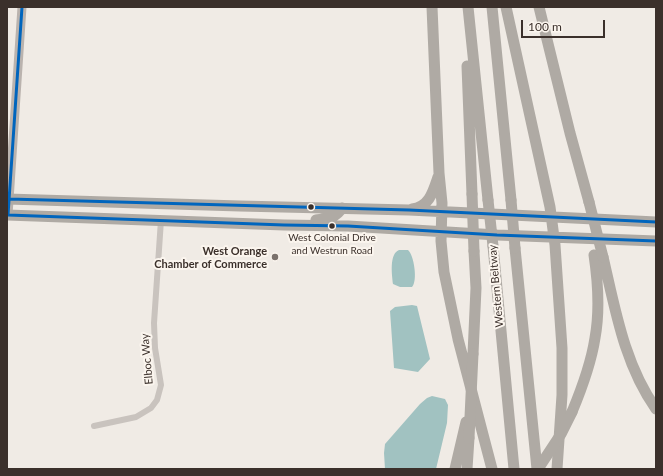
<!DOCTYPE html>
<style>
body{margin:0}
#map{position:relative;width:663px;height:476px;overflow:hidden;background:#f0ebe5;font-family:Lato,sans-serif}
canvas{display:block}
.frame{position:absolute;inset:0;border:8px solid #3b302b;pointer-events:none}
.scale{position:absolute;left:521px;top:20px;width:84px;height:18px;box-sizing:border-box;border:2px solid #3b302b;border-top:0;padding-left:5px;font-size:12px;line-height:14px;white-space:nowrap;color:#3b302b;-webkit-text-stroke:3px #fbf5ee;paint-order:stroke}
</style>
<div id="map">
<canvas width="663" height="476"></canvas>
<div class="frame"></div>
<div class="scale">100 m</div>
</div>
<script>
const ctx = document.querySelector('canvas').getContext('2d');
ctx.lineJoin = 'round';
function paint(path, color) { ctx.fillStyle = color; ctx.fill(path, 'evenodd'); }
function trace(path, color, width, dash) { ctx.strokeStyle = color; ctx.lineWidth = width; ctx.lineCap = dash ? 'butt' : 'round'; ctx.setLineDash(dash || []); ctx.stroke(path); }
function drawText(font, color, halo, rows, align = 'center') {
  ctx.font = font + ' Lato,sans-serif'; ctx.lineWidth = 4; ctx.setLineDash([]); ctx.textBaseline = 'middle'; ctx.strokeStyle = halo; ctx.fillStyle = color; for (const [text, x, y, turn = 0] of rows) {
    ctx.save(); ctx.translate(x, y); ctx.rotate((+turn || 0) * Math.PI / 180); ctx.textAlign = isNaN(turn) ? turn : align; if (halo) ctx.strokeText(text, 0, 0); ctx.fillText(text, 0, 0); ctx.restore();
  }
}
paint(new Path2D(`
 M 399,250 L 408,250 C 414,255 418,281 412,287 L 400,287 L 393,284 C 392,275 389,254 399,250 Z
 M 412,305 L 417,306 L 430,359 L 418,372 L 394,368 L 390,311 L 395,307 Z
 M 432,396 L 445,399 L 448,405 L 447,423 L 436,469 L 385,469 L 384,453 L 385,444 L 420,404 L 427,398 Z`), '#a1c2c1');
trace(new Path2D(`
 M 94,426 L 136,417 L 151,408 L 157,400 L 161,385 L 155,348 L 154,323 L 161,220`), '#c9c3be', 6);
trace(new Path2D(`
 M 8,215 L 22,7`), '#bab3ae', 9);
trace(new Path2D(`
 M 432,7 L 439,173 L 442,203 L 441,241 L 444,272 L 458,339 L 492,469
 M 468,7 L 488,200
 M 492,7 L 511,200
 M 506,7 L 550,207 L 555,245 L 562,348 L 562,395 L 557,469
 M 539,7 L 570,133 L 589,202
 M 467,66 L 472,194
 M 7,199 L 240,206 L 409,210 L 656,222
 M 412,209 C 429,207 433,192 438,177
 M 7,215 L 284,225 L 348,226 L 497,235 L 656,241
 M 316,220 C 328,218 336,218 342,208
 M 493,246 L 514,469
 M 515,248 L 537,469
 M 603,257 C 615,308 624,364 656,409
 M 473,354 L 476,288 L 474,251
 M 572,412 C 582,388 591,364 595,338 C 600,311 598,282 594,255
 M 455,469 L 466,422
 M 467,469 L 469,438`), '#afaaa4', 11);
trace(new Path2D(`
 M 472,194 L 474,251
 M 488,200 L 493,246
 M 511,200 L 515,248
 M 589,202 L 603,257
 M 469,438 L 473,354
 M 538,469 L 561,434 L 572,412`), '#afaaa4', 11);
trace(new Path2D(`
 M 22,7 L 8,215 L 284,225 L 348,226 L 497,235 L 656,241
 M 9,199 L 409,210 L 656,222`), '#0065bd', 3);
for (const [x, y, r, color] of [
 [311,207,3.5,"#3b302b"],
 [332,226,3.5,"#3b302b"],
 [275,257,4,"#7a716c"]
]) { const dot = new Path2D(); dot.arc(x, y, r, 0, 2 * Math.PI); ctx.fillStyle = color; ctx.fill(dot); trace(dot, '#fbf5ee', 1.5); }
drawText('10px', '#3b302b', '#fbf5ee', [
 ["West Colonial Drive",332,238],
 ["and Westrun Road",332,251]
]);
drawText('bold 11px', '#3b302b', '#fbf5ee', [
 ["West Orange",267,251],
 ["Chamber of Commerce",267,264]
], 'right');
drawText('11px', '#3b302b', '#fbf5ee', [
 ["Western Beltway",496,286,-95],
 ["Elboc Way",147,359,-95]
]);
</script>
